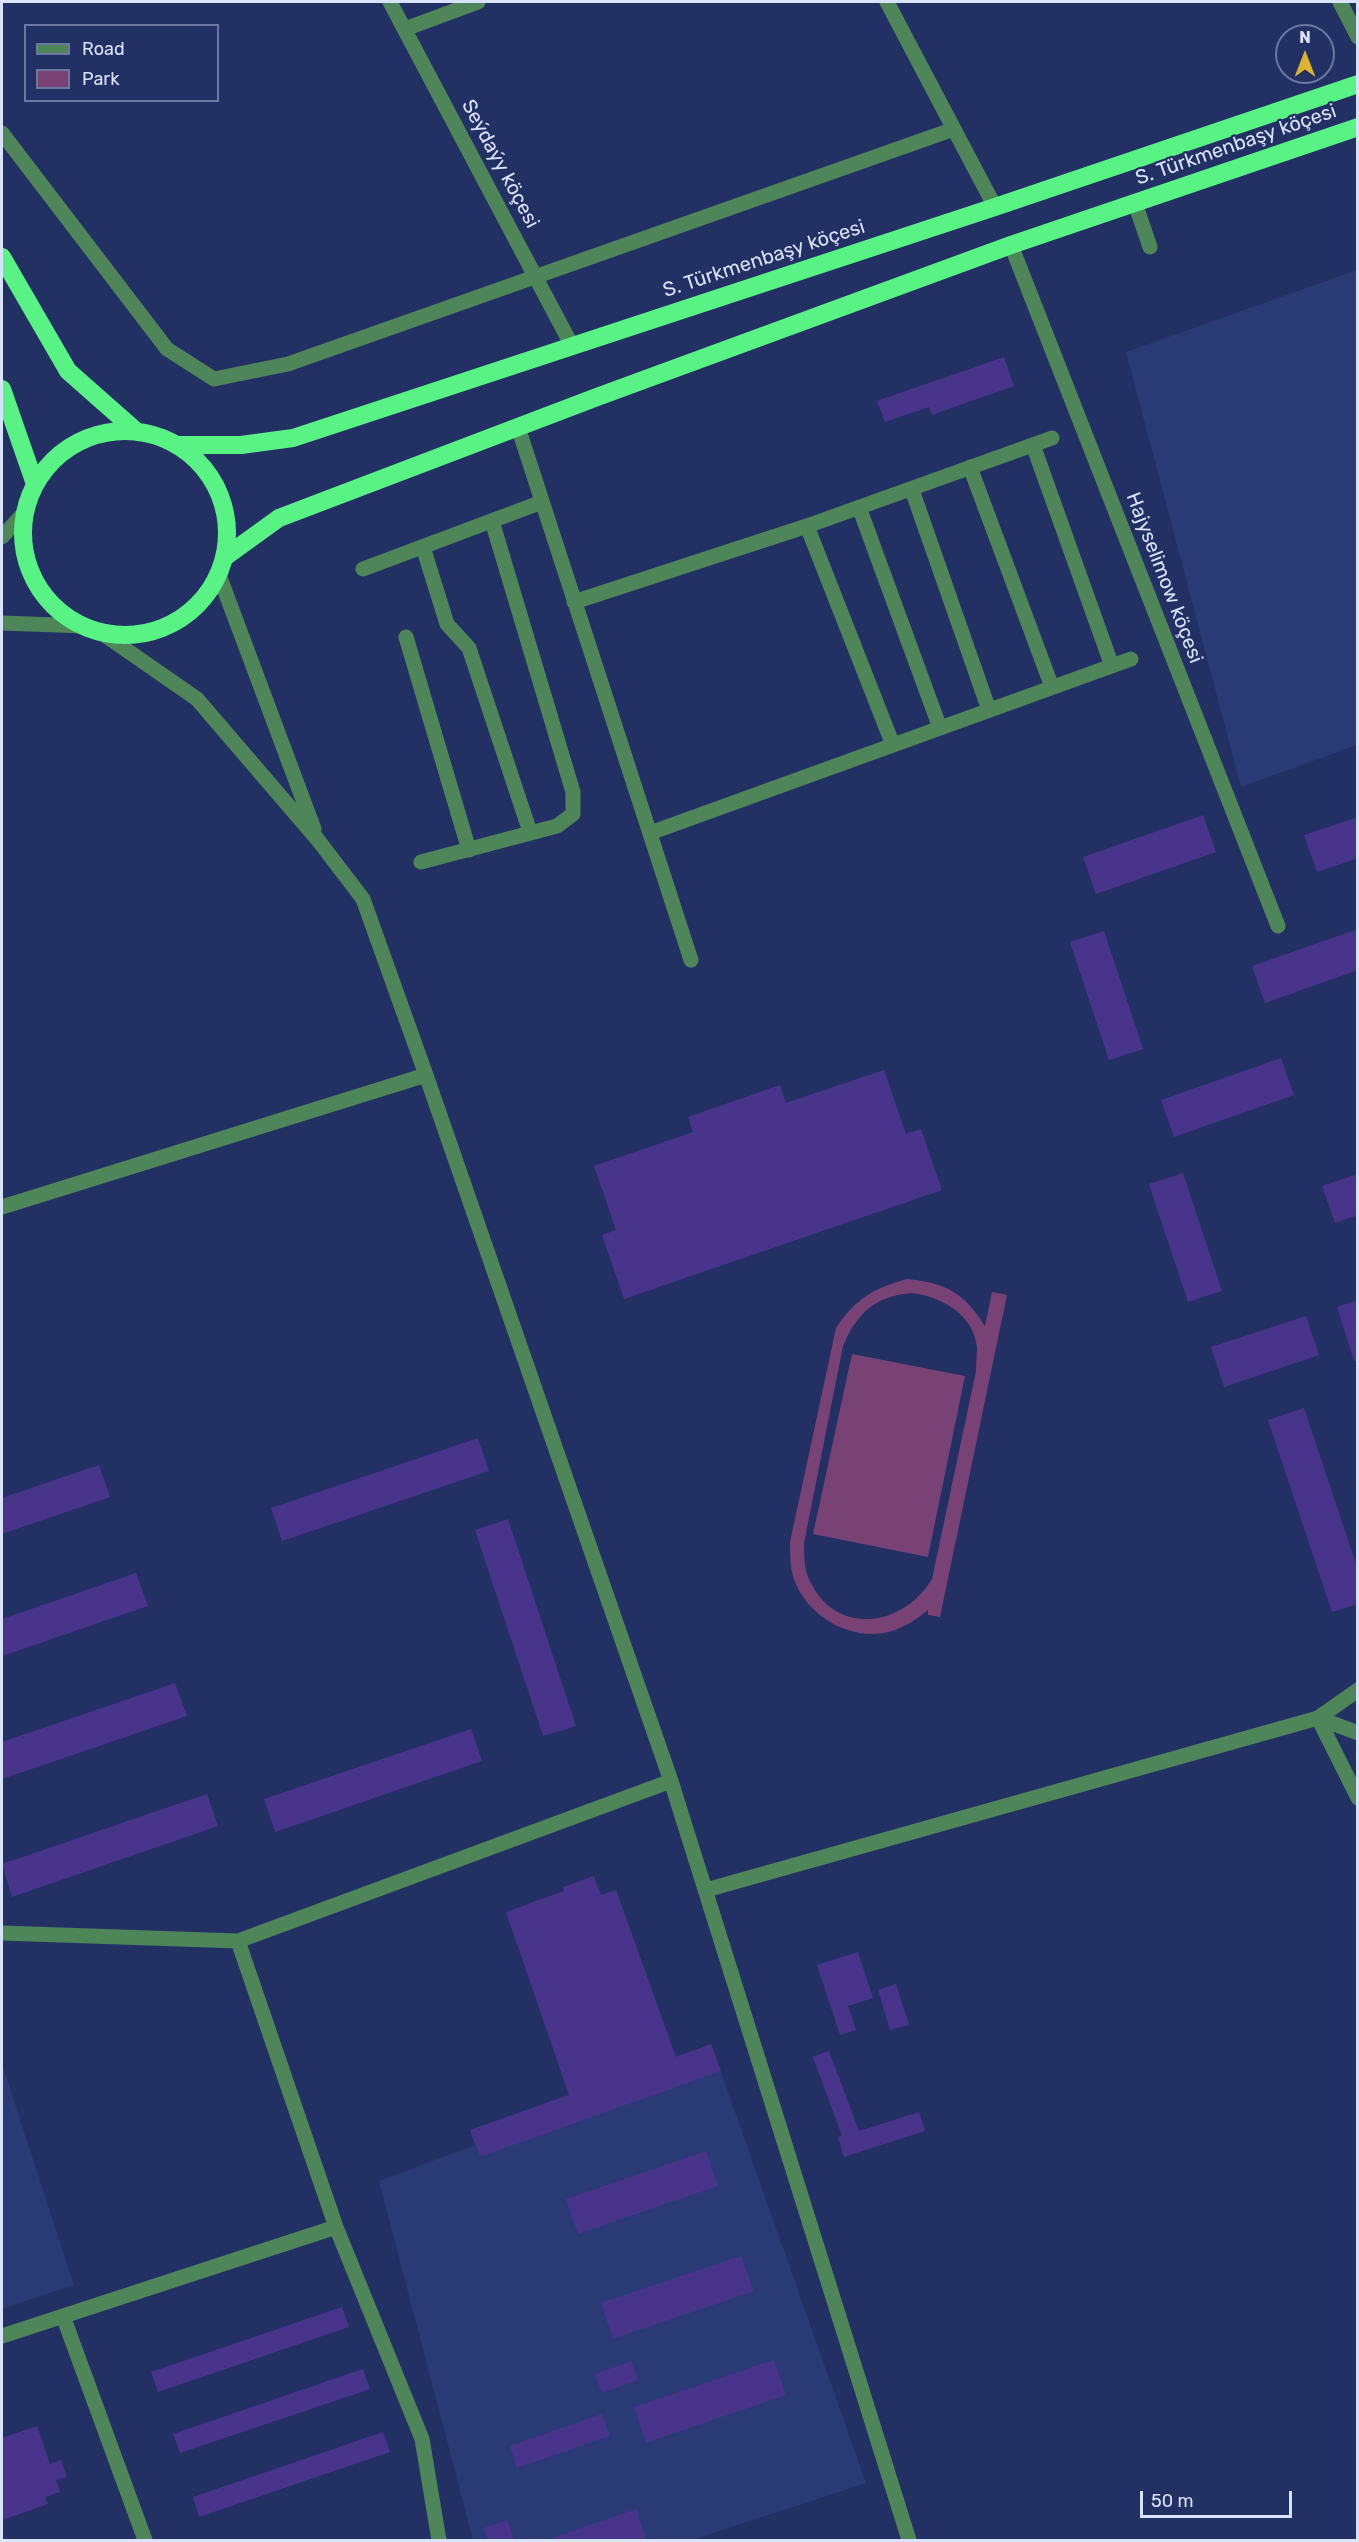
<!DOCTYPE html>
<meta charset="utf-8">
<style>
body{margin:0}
#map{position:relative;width:1359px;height:2542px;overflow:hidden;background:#233063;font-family:Rubik,sans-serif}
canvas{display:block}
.frame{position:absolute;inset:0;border:3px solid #dae3fd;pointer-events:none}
.legend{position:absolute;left:24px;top:24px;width:195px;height:78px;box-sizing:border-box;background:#233063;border:2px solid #6c78a1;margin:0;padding:8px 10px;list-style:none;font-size:18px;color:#dae3fd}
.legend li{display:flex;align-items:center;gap:12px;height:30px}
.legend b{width:30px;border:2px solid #6c78a1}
.north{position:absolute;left:1275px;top:24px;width:60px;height:60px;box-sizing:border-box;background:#233063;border:2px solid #6c78a1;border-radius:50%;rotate:0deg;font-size:16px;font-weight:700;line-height:24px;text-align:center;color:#dae3fd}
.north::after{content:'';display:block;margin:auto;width:21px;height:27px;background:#dcb233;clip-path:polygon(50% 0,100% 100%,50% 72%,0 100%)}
.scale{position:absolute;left:1140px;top:2491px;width:152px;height:27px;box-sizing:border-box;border:3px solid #dae3fd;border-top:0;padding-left:8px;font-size:18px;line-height:21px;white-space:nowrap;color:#dae3fd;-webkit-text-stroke:4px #233063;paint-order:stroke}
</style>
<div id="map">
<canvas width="1359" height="2542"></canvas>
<div class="frame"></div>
<ul class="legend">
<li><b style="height:8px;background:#4e8559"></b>Road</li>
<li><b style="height:16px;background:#784275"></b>Park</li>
</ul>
<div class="north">N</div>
<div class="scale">50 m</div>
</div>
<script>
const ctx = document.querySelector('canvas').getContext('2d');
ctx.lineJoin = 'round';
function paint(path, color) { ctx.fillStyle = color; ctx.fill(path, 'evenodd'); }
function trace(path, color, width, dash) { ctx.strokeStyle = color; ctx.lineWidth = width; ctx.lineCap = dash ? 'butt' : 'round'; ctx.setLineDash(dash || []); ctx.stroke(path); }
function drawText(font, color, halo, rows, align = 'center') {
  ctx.font = font + ' Rubik,sans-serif'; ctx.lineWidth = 4.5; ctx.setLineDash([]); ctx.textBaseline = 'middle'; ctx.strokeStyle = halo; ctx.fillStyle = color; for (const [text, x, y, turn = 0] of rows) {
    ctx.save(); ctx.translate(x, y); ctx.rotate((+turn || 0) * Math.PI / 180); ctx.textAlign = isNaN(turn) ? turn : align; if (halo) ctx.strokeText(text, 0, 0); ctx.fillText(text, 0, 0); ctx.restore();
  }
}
paint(new Path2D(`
 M 1357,270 L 1357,745 L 1241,787 L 1126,352 Z
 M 711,2044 L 866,2483 L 692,2540 L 473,2540 L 379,2181 L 475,2145 L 470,2130 Z
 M 2,2064 L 74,2285 L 2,2309 Z`), '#2a3a74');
paint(new Path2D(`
 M 907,1279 C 947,1283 964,1293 985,1326 L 992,1292 L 1007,1295 L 940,1617 L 928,1615 L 928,1610 C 917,1619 905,1627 892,1631 C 853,1643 807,1617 794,1579 C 790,1567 790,1555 790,1542 L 836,1328 C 855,1299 874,1288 907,1279 ZM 912,1293 C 942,1297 973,1314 977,1347 C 977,1354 976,1363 976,1371 L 932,1579 C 902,1628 835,1637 809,1579 C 804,1568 804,1555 804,1543 L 843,1346 C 857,1313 875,1296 912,1293 Z
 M 852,1354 L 965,1376 L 928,1557 L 813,1534 Z`), '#784275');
paint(new Path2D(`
 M 1004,357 L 1014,386 L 932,415 L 929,407 L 885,422 L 877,401 Z
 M 1203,815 L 1216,852 L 1096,894 L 1083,857 Z
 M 1358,817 L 1358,858 L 1317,872 L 1304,835 Z
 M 1358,929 L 1358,970 L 1265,1003 L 1252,966 Z
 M 1104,931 L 1143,1049 L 1109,1060 L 1070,942 Z
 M 1281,1058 L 1294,1095 L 1174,1137 L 1161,1100 Z
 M 884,1070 L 906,1134 L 921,1129 L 942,1190 L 624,1299 L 602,1235 L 616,1230 L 594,1166 L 693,1132 L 688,1117 L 780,1085 L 786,1103 Z
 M 1183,1173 L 1222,1291 L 1188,1302 L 1149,1184 Z
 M 1358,1174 L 1358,1215 L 1335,1223 L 1322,1186 Z
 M 1358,1300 L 1358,1361 L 1354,1361 L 1337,1307 Z
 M 1306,1316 L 1319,1355 L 1224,1387 L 1211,1347 Z
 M 1304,1408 L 1358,1570 L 1358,1604 L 1332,1612 L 1268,1420 Z
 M 478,1438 L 489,1471 L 282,1541 L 271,1508 Z
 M 99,1465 L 110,1497 L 2,1534 L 2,1498 Z
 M 508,1519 L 576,1726 L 543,1736 L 475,1530 Z
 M 136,1573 L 148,1606 L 2,1656 L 2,1619 Z
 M 175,1683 L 187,1716 L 2,1779 L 2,1742 Z
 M 471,1729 L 482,1761 L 275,1832 L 264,1799 Z
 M 207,1794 L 218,1826 L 12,1897 L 2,1864 Z
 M 594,1876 L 601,1895 L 616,1890 L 676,2057 L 711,2044 L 721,2071 L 480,2157 L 470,2130 L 569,2095 L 506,1912 L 564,1891 L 563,1887 Z
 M 858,1952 L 873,1998 L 848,2006 L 856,2030 L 840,2035 L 817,1965 Z
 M 896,1984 L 909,2025 L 890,2030 L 878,1990 Z
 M 829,2051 L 859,2131 L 919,2112 L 925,2131 L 844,2157 L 838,2137 L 842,2136 L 813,2057 Z
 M 706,2151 L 718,2186 L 578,2234 L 566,2199 Z
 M 741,2256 L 754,2291 L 613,2339 L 601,2303 Z
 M 342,2307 L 349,2327 L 158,2392 L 151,2372 Z
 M 774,2360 L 786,2395 L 646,2443 L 634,2407 Z
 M 631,2361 L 638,2380 L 602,2393 L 595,2374 Z
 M 363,2369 L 370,2389 L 180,2453 L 173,2434 Z
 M 602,2414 L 610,2436 L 517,2468 L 510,2446 Z
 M 37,2426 L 50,2464 L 61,2460 L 67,2477 L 56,2480 L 60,2492 L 45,2497 L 48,2504 L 2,2520 L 2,2438 Z
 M 383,2432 L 390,2452 L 199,2517 L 193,2497 Z
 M 636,2509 L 647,2541 L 553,2541 L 553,2538 Z
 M 507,2520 L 515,2541 L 488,2541 L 484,2528 Z`), '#49348c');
trace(new Path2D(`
 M 390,2 L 572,346
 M 887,2 L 995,207
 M 1340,2 L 1358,37
 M 405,29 L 478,2
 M 2,133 L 167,349 L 214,379 L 288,364 L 954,129
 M 1135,203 L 1150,247
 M 1011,245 L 1278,926
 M 518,427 L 691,960
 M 1033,445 L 1112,666
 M 970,467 L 1052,687
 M 912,490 L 989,710
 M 859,507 L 940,728
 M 807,526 L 893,745
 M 2,537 L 24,513
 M 423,547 L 447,624 L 469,648 L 530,832
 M 363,569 L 542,502
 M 219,575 L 314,829
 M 574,602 L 807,526 L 1052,438
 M 2,623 L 84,626
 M 102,633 L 197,699 L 318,840 L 363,899 L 426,1075 L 671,1781 L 909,2540
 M 406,637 L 469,850
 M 650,833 L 1131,659
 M 421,862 L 557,826 L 573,814 L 573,792 L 492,521
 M 2,1207 L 426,1075
 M 1318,1718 L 1358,1798
 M 1318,1718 L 1358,1733
 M 706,1890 L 1318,1718 L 1358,1690
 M 2,1933 L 238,1941
 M 336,2227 L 422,2439 L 439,2540
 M 63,2316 L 145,2540
 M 2,2336 L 336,2227 L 238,1941 L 671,1781`), '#4e8559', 15);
trace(new Path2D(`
 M 2,257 L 68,371 L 136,431
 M 2,389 L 35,484
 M23 533a102 102 0 1 1 204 0a102 102 0 1 1-204 0Z
 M 178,445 L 241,445 L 293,438 L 995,207 L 1358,84
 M 225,557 L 279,518 L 597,397 L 1011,245 L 1358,127`), '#59f385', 18);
drawText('20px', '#dae3fd', '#233063', [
 ["S. Türkmenbaşy köçesi",1236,145,-19],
 ["Seýdaýy köçesi",500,164,62],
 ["S. Türkmenbaşy köçesi",764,259,-18],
 ["Hajyselimow köçesi",1164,578,69]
]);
</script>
